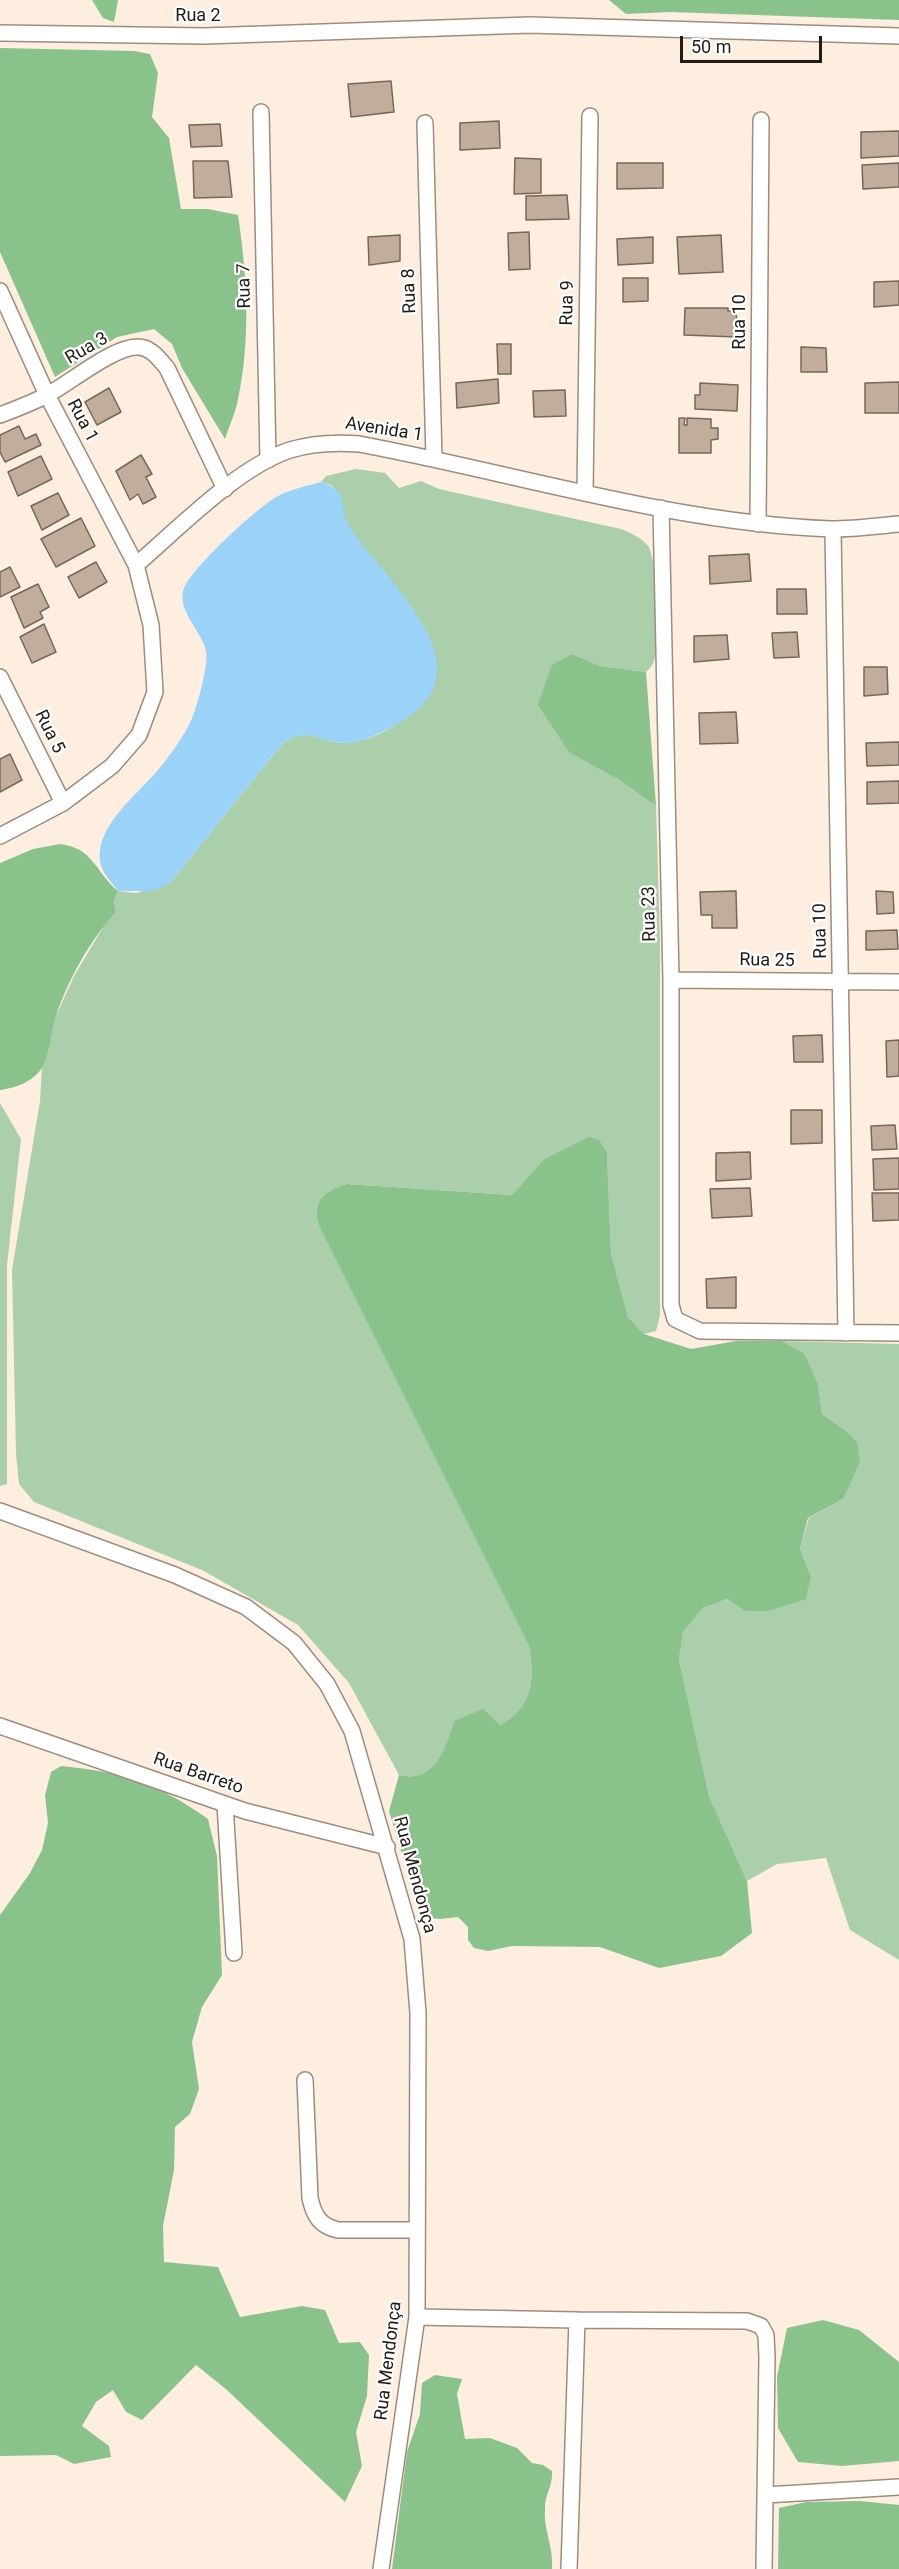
<!DOCTYPE html>
<meta charset="utf-8">
<style>
body{margin:0}
#map{position:relative;width:899px;height:2569px;overflow:hidden;background:#feeee0;font-family:Roboto,sans-serif}
canvas{display:block}
.scale{position:absolute;left:680px;top:36px;width:142px;height:27px;box-sizing:border-box;border:3px solid #221b15;border-top:0;padding-left:8px;font-size:18px;line-height:21px;white-space:nowrap;color:#221b15;-webkit-text-stroke:4px #fff;paint-order:stroke}
</style>
<div id="map">
<canvas width="899" height="2569"></canvas>
<div class="scale">50 m</div>
</div>
<script>
const ctx = document.querySelector('canvas').getContext('2d');
ctx.lineJoin = 'round';
function paint(path, color) { ctx.fillStyle = color; ctx.fill(path, 'evenodd'); }
function trace(path, color, width, dash) { ctx.strokeStyle = color; ctx.lineWidth = width; ctx.lineCap = dash ? 'butt' : 'round'; ctx.setLineDash(dash || []); ctx.stroke(path); }
function drawText(font, color, halo, rows, align = 'center') {
  ctx.font = font + ' Roboto,sans-serif'; ctx.lineWidth = 4.5; ctx.setLineDash([]); ctx.textBaseline = 'middle'; ctx.strokeStyle = halo; ctx.fillStyle = color; for (const [text, x, y, turn = 0] of rows) {
    ctx.save(); ctx.translate(x, y); ctx.rotate((+turn || 0) * Math.PI / 180); ctx.textAlign = isNaN(turn) ? turn : align; if (halo) ctx.strokeText(text, 0, 0); ctx.fillText(text, 0, 0); ctx.restore();
  }
}
paint(new Path2D(`
 M 356,469 L 385,473 L 399,488 L 421,481 L 439,489 L 621,529 C 630,533 641,537 648,546 C 658,561 661,644 654,661 C 653,665 649,669 646,672 L 600,666 L 572,654 L 616,778 L 656,806 L 660,941 L 660,1315 L 656,1331 L 644,1334 L 628,1317 L 611,1253 L 607,1153 L 543,1160 L 512,1195 L 347,1184 C 324,1191 311,1201 319,1226 L 529,1646 C 534,1674 535,1713 502,1724 C 489,1729 468,1722 454,1721 C 447,1749 434,1784 399,1775 L 349,1683 L 298,1625 L 204,1571 L 34,1502 L 19,1484 L 16,1454 L 12,1270 L 40,1101 L 42,1067 L 56,1016 L 74,976 L 105,924 L 116,912 L 114,901 L 118,891 L 136,893 L 170,883 L 283,743 C 310,725 320,743 345,743 C 374,742 402,722 423,704 L 414,611 L 355,537 L 344,517 L 340,494 L 331,485 L 321,482 L 326,476 Z
 M 0,1103 L 21,1139 L 7,1265 L 7,1484 L 0,1486 Z
 M 782,1341 L 899,1344 L 899,1960 L 850,1930 L 826,1858 L 777,1864 L 747,1881 L 709,1796 L 679,1660 L 683,1632 L 703,1608 L 727,1599 L 745,1611 L 811,1576 L 800,1549 L 809,1518 L 843,1499 L 845,1430 L 822,1414 L 818,1383 L 804,1353 Z`), '#abcfab');
paint(new Path2D(`
 M 92,0 L 118,0 L 114,22 L 103,18 Z
 M 609,0 L 899,0 L 899,20 L 670,12 L 626,14 Z
 M 0,48 L 134,51 L 150,54 L 158,73 L 152,117 L 169,138 L 181,209 L 208,209 L 238,215 C 247,275 251,339 238,399 C 236,412 229,426 225,439 L 182,368 L 172,344 L 154,329 L 117,337 L 55,377 L 0,252 Z
 M 572,654 L 600,666 L 646,672 L 656,806 L 616,778 L 569,752 L 538,705 L 552,665 Z
 M 60,844 C 94,848 95,872 118,891 L 114,901 L 116,912 C 90,940 68,980 56,1016 C 51,1032 50,1051 43,1066 C 35,1081 16,1088 0,1090 L 0,863 L 33,849 Z
 M 589,1137 L 599,1140 L 607,1153 L 611,1253 L 628,1317 L 644,1334 L 691,1349 L 736,1341 L 782,1341 L 804,1353 L 818,1383 L 822,1414 L 845,1430 L 857,1443 L 860,1462 L 843,1499 L 808,1518 L 800,1549 L 811,1576 L 806,1599 L 768,1611 L 745,1611 L 727,1599 L 703,1608 L 683,1632 L 679,1660 L 709,1796 L 747,1881 L 752,1933 L 721,1956 L 659,1968 L 600,1947 L 512,1946 L 488,1951 L 474,1948 L 468,1940 L 468,1927 L 458,1917 L 440,1919 L 421,1917 L 389,1811 L 399,1775 C 434,1784 446,1749 454,1721 L 483,1709 L 500,1725 C 533,1709 535,1679 529,1646 L 319,1226 C 311,1201 324,1191 347,1184 L 512,1195 L 543,1160 Z
 M 61,1766 C 122,1772 158,1783 208,1819 L 217,1856 L 222,1975 L 202,2007 L 192,2042 L 199,2089 L 190,2114 L 175,2127 L 174,2170 L 163,2226 L 164,2262 L 218,2267 L 240,2317 L 302,2306 L 325,2310 L 339,2343 L 360,2342 L 369,2355 L 367,2396 L 356,2432 L 362,2466 L 345,2502 L 227,2390 L 196,2365 L 142,2420 L 126,2412 L 113,2390 L 96,2402 L 82,2426 L 109,2446 L 111,2457 L 74,2464 L 56,2455 L 0,2456 L 0,1915 L 30,1873 L 42,1850 L 48,1823 L 45,1795 L 51,1772 Z
 M 823,2320 L 859,2330 L 899,2362 L 899,2461 L 842,2466 L 798,2462 L 778,2428 L 777,2377 L 787,2328 Z
 M 435,2375 L 462,2379 L 457,2394 L 465,2439 L 490,2438 L 517,2448 L 532,2463 L 543,2465 L 552,2471 C 553,2487 545,2493 545,2508 C 543,2529 554,2548 552,2569 L 392,2569 L 407,2452 L 420,2414 L 422,2383 Z
 M 860,2501 L 899,2505 L 899,2569 L 778,2569 L 779,2508 L 806,2502 Z`), '#8ac28b');
paint(new Path2D(`
 M 321,482 C 328,484 335,487 340,494 C 344,502 342,512 346,520 C 356,541 373,556 387,574 C 422,621 474,680 399,723 C 384,731 362,744 344,743 C 319,742 309,726 283,743 L 170,883 L 153,891 L 118,891 C 113,884 105,876 102,868 C 89,831 137,795 158,770 C 169,757 181,740 189,725 C 196,712 209,665 206,651 C 202,630 172,607 186,584 C 199,562 255,509 278,496 C 291,489 307,486 321,482 Z`), '#9bd2f8');
const building = new Path2D(`
 M 391,81 L 394,112 L 351,117 L 348,84 Z
 M 499,121 L 500,148 L 460,150 L 460,123 Z
 M 220,124 L 222,146 L 191,147 L 189,125 Z
 M 899,131 L 899,156 L 861,158 L 861,132 Z
 M 515,158 L 541,159 L 541,193 L 514,194 Z
 M 193,161 L 228,161 L 232,197 L 194,198 Z
 M 617,163 L 663,163 L 663,188 L 617,189 Z
 M 899,163 L 899,187 L 863,189 L 862,165 Z
 M 567,195 L 569,219 L 526,220 L 526,196 Z
 M 529,232 L 530,269 L 509,270 L 508,233 Z
 M 400,235 L 400,261 L 369,265 L 368,237 Z
 M 721,235 L 723,272 L 679,274 L 677,237 Z
 M 653,237 L 653,263 L 618,265 L 617,239 Z
 M 623,278 L 648,278 L 648,301 L 623,302 Z
 M 899,281 L 899,305 L 874,307 L 874,282 Z
 M 685,308 L 728,308 L 728,311 L 736,311 L 738,337 L 684,335 Z
 M 497,344 L 511,344 L 511,374 L 498,374 Z
 M 801,347 L 826,348 L 827,372 L 801,372 Z
 M 498,379 L 499,403 L 457,408 L 456,383 Z
 M 899,382 L 899,413 L 865,413 L 865,383 Z
 M 700,383 L 738,385 L 737,411 L 695,409 L 695,395 L 700,395 Z
 M 109,388 L 121,412 L 97,425 L 85,402 Z
 M 565,390 L 566,416 L 534,417 L 533,391 Z
 M 679,418 L 685,418 L 684,425 L 687,425 L 687,418 L 711,419 L 711,428 L 718,428 L 718,439 L 711,440 L 711,453 L 679,453 Z
 M 19,426 L 25,439 L 36,434 L 41,445 L 5,462 L 0,452 L 0,435 Z
 M 141,455 L 152,474 L 146,477 L 156,497 L 143,504 L 138,494 L 130,500 L 116,471 Z
 M 41,456 L 52,479 L 18,496 L 8,472 Z
 M 58,493 L 69,515 L 42,530 L 31,506 Z
 M 81,518 L 95,546 L 56,567 L 41,539 Z
 M 749,554 L 751,581 L 710,584 L 709,556 Z
 M 96,562 L 107,582 L 79,598 L 68,577 Z
 M 10,567 L 20,587 L 0,597 L 0,572 Z
 M 38,584 L 49,607 L 40,612 L 43,618 L 24,628 L 11,597 Z
 M 777,589 L 806,589 L 807,614 L 777,614 Z
 M 44,624 L 56,652 L 32,663 L 20,637 Z
 M 797,632 L 799,657 L 774,658 L 772,633 Z
 M 727,635 L 729,659 L 694,662 L 694,636 Z
 M 864,667 L 887,667 L 888,694 L 864,696 Z
 M 736,712 L 738,743 L 700,744 L 699,713 Z
 M 899,742 L 899,765 L 867,766 L 866,743 Z
 M 10,754 L 22,780 L 0,792 L 0,759 Z
 M 899,781 L 899,803 L 867,804 L 867,782 Z
 M 736,891 L 737,928 L 712,928 L 712,915 L 701,915 L 700,892 Z
 M 876,891 L 893,892 L 894,913 L 877,914 Z
 M 897,930 L 898,949 L 866,950 L 866,931 Z
 M 822,1035 L 823,1062 L 794,1062 L 793,1036 Z
 M 899,1040 L 899,1076 L 887,1077 L 886,1041 Z
 M 791,1110 L 822,1110 L 822,1143 L 791,1144 Z
 M 895,1125 L 897,1149 L 872,1150 L 871,1126 Z
 M 750,1152 L 751,1179 L 716,1181 L 716,1153 Z
 M 899,1158 L 899,1189 L 874,1190 L 873,1159 Z
 M 750,1188 L 752,1216 L 712,1218 L 710,1189 Z
 M 872,1193 L 899,1193 L 899,1220 L 873,1221 Z
 M 736,1277 L 736,1308 L 707,1308 L 706,1279 Z`);
paint(building, '#c0ad9c');
trace(building, '#786758', 1.5);
const street = new Path2D(`
 M 0,33 L 204,36 L 530,25 L 899,36
 M 261,112 L 268,460
 M 425,123 L 434,458
 M 0,291 L 47,395 L 136,565
 M 0,415 C 16,409 32,403 47,395 C 70,383 114,346 138,347 C 151,347 159,359 167,368 L 225,489
 M 585,491 L 590,116
 M 661,508 L 671,980 L 671,1305 L 675,1319 L 700,1331 L 899,1333
 M 758,524 L 761,120
 M 833,529 L 846,1333
 M 0,677 L 63,803
 M 0,836 L 63,803 L 112,766 L 139,735 L 155,692 L 151,625 L 136,565 C 178,529 238,467 290,450 C 313,443 335,442 359,444 C 515,473 671,523 831,529 C 853,529 877,526 899,524
 M 671,980 L 899,982
 M 0,1511 L 175,1575 L 246,1607 L 294,1643 L 327,1684 L 352,1731 L 412,1939 L 418,2013 L 417,2317 L 381,2569
 M 0,1726 L 245,1811 L 387,1847
 M 225,1804 L 234,1953
 M 305,2080 L 310,2198 C 314,2216 320,2226 338,2230 L 417,2230
 M 417,2317 L 577,2320
 M 765,2495 L 899,2487
 M 569,2569 L 577,2320 L 747,2321 L 761,2326 L 766,2335 L 767,2357 L 764,2569`);
trace(street, '#9e8d7c', 18);
trace(street, '#fff', 15);
drawText('18px', '#221b15', '#fff', [
 ["Rua 2",198,16],
 ["Rua 7",245,286,-91],
 ["Rua 8",410,291,-92],
 ["Rua 9",568,303,-89],
 ["Rua 10",740,322,-90],
 ["Rua 3",87,349,-30],
 ["Rua 1",82,421,62],
 ["Avenida 1",384,430,9],
 ["Rua 5",49,732,64],
 ["Rua 23",650,914,-91],
 ["Rua 10",821,931,-91],
 ["Rua 25",767,961,1],
 ["Rua Barreto",198,1774,19],
 ["Rua Mendonça",414,1875,75],
 ["Rua Mendonça",389,2361,-83]
]);
</script>
